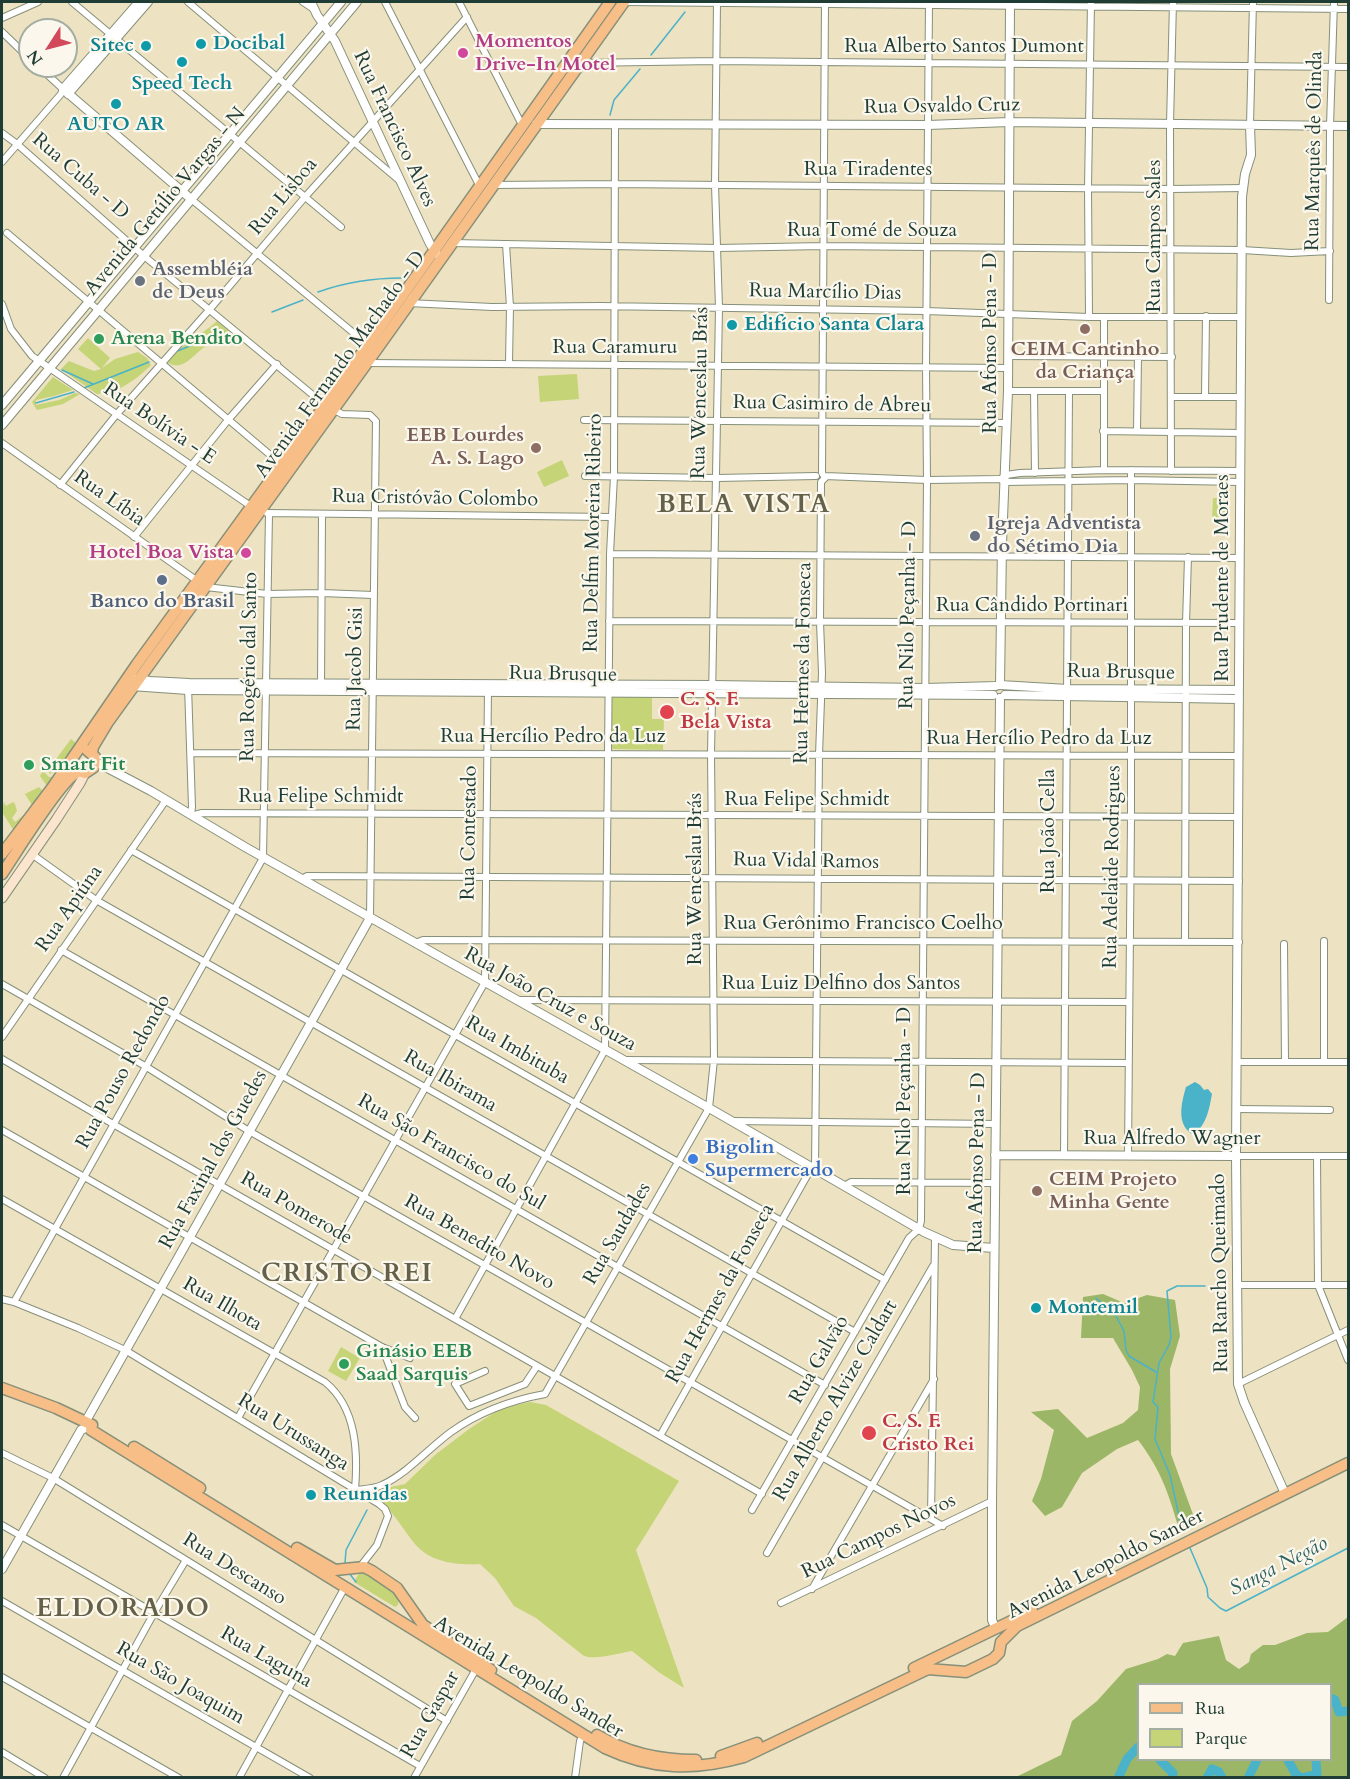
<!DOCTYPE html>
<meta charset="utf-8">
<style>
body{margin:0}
#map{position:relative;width:1350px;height:1779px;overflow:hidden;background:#ede2c1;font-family:Cardo,serif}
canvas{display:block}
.frame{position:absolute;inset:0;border:3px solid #1f3d34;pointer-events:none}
.legend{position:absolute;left:1137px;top:1683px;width:195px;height:78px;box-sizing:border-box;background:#fbf7ec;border:2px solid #a3ada2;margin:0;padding:8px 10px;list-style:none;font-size:18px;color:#1f3d34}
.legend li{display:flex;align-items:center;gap:12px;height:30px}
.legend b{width:30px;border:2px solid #a3ada2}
.north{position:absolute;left:18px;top:18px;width:60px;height:60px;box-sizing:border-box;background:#fbf7ec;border:2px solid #a3ada2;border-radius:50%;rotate:234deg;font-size:16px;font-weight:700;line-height:24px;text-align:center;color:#1f3d34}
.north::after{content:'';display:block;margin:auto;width:21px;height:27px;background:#d1495b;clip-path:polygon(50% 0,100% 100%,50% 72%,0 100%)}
</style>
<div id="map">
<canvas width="1350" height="1779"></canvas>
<div class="frame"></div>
<ul class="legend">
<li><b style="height:8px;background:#f7be87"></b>Rua</li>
<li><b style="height:16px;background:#c4d476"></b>Parque</li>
</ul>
<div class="north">N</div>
</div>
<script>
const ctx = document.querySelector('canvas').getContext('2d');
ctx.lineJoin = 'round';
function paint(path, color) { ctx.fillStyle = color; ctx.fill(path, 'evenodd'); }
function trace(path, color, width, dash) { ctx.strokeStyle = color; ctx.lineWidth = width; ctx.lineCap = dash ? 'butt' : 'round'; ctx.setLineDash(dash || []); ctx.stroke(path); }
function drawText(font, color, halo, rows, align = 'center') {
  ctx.font = font + ' Cardo,serif'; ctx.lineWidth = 4.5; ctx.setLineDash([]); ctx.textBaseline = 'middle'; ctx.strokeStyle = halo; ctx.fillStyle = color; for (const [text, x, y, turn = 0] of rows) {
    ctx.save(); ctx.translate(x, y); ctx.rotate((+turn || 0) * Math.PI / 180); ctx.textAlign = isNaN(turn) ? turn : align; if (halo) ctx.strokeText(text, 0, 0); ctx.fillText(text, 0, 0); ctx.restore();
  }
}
paint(new Path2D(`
 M 217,321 L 229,331 L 230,338 C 222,341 213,342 206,346 C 194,353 184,372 168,363 C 180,344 201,336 217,321 Z
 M 88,338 L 110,358 L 102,368 L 115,359 L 138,352 L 147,358 L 151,365 C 137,379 117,394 97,394 L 61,369 L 69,361 L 94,371 L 101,369 L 78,349 Z
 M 577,374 L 579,399 L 540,402 L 538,376 Z
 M 53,377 L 73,390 L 54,396 L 36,400 L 36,405 L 59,400 L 75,393 L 80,394 L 63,404 L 37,410 L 32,402 Z
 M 562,460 L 569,476 L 544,487 L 537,472 Z
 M 1213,498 L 1228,498 L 1228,521 L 1212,520 Z
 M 612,696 L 652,697 L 652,719 L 664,719 L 663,750 L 611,749 Z
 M 71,739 L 77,744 L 57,771 L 49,774 L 51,766 Z
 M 50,758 L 52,759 L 45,773 L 49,777 L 53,777 L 47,786 L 40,776 Z
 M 39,787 L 43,791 L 32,805 L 25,794 Z
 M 4,802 L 6,806 L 13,802 L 15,804 L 17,811 L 12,818 L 15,822 L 25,814 L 14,831 L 2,812 Z
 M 341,1347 L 360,1358 L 346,1381 L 328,1371 Z
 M 530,1402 L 546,1405 L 679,1481 L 636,1550 L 684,1688 L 660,1673 L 632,1651 C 618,1653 597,1660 584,1656 L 536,1618 L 514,1606 L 495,1578 L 480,1564 C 457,1565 431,1563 415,1544 C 400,1526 390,1503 367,1494 L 368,1492 L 405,1484 L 435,1455 L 469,1429 L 500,1409 Z
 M 362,1572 L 391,1588 L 399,1598 L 398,1605 L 395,1607 L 354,1582 L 358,1575 Z`), '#c4d476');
paint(new Path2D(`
 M 1103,1294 L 1124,1303 L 1147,1295 L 1175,1300 L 1180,1336 L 1170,1369 L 1171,1454 L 1195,1520 L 1178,1526 C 1168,1491 1160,1469 1138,1440 L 1117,1449 L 1082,1473 L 1062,1507 L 1045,1516 L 1032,1501 L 1041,1479 L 1054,1430 L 1031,1412 L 1058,1409 L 1087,1438 L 1123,1423 L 1138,1410 L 1140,1387 L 1132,1370 L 1113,1338 L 1081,1338 L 1083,1297 Z
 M 1348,1617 L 1348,1777 L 1016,1777 L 1061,1755 L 1072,1721 L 1097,1701 L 1126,1669 L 1158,1659 L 1167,1654 L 1175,1656 L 1183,1643 L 1219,1636 L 1226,1660 L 1239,1669 L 1249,1662 L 1251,1654 L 1263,1645 L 1275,1645 L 1307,1633 L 1328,1632 ZM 1138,1684 L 1330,1684 L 1330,1760 L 1138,1760 Z`), '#9bb667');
paint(new Path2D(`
 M 1195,1082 L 1200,1085 L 1204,1090 L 1208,1089 L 1212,1094 C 1209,1110 1207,1123 1194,1135 C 1176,1126 1181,1104 1186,1087 Z`), '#4ab2c9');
trace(new Path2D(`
 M 651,55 L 685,12
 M 610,115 L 614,100 L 640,69
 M 318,292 C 346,282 372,278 402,278
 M 272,312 L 303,300
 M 175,352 L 224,332
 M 62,370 L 93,384
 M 84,388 L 149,362
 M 36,403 L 74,392
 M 1096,1298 L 1116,1316 L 1124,1331 L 1126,1350 L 1129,1356 L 1156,1372
 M 1182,1530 L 1170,1475 L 1155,1439 L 1158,1407 L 1153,1402 L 1159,1363 L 1169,1345 L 1171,1337 L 1167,1291 L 1177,1286 L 1205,1286
 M 1190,1548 L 1207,1588 L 1208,1597 L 1220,1608 L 1226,1611 L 1348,1548
 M 345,1563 L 346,1550 L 367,1510
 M 349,1573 L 356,1582`), '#4ab2c9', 1.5);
trace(new Path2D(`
 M 1330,1698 L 1335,1700 L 1339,1712 L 1348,1711
 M 1160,1760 L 1173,1773 L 1172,1778
 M 1288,1760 L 1295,1773 L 1301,1778
 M 1118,1778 L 1127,1759 L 1138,1747
 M 1207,1778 L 1212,1769 L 1219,1772 L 1222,1778
 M 1248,1778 L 1257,1760
 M 1301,1778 L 1317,1774 L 1316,1760`), '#4ab2c9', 9);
const minor = new Path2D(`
 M 72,2 L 341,227
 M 188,2 L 400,181
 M 303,2 L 315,10
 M 385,2 L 479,185 L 482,185
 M 459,2 L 522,125
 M 624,2 L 1348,9
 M 2,18 L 38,2
 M 2,32 L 30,59
 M 580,63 L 716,61 L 1348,67
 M 1250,125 L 1253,2
 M 2,133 L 17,144 L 144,256 L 325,405 L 342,414 L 370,415 L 376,421 L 370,918
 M 2,162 L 61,94 L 63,89 L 38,66
 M 492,185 L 614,184 L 1171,189 L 1244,188
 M 191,199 L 367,344
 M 7,233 L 281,464
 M 451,243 L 718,248 L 823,246 L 1242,250 L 1291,253 L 1330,251
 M 506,244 L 510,307 L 509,363
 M 1329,300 L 1330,126 L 1334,2
 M 408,303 L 492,307 L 601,306 L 926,311 L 1089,317 L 1241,317
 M 2,304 L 11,329 L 32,356 L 252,507
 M 1089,317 L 1088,188 L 1091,2
 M 1008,356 L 1172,357
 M 368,363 L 1007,368
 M 1008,391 L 1104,391
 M 1034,391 L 1035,473
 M 1171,397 L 1241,397
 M 1205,397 L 1206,316
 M 584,420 L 1007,423
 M 1103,431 L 1241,433
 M 1137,431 L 1138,357
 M 2,443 L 206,587 L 267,594 L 322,593 L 373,595
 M 1104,470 L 1104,317
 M 1171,471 L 1170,124 L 1173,2
 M 585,476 L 717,478 L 816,476
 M 825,476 L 927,480 L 1000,479 L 1005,482 L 1131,480 L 1240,482
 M 1003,477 L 1006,475 L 1020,473 L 1104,470 L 1240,471
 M 60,485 L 116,415 L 210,309 L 305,197 L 467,17
 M 267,513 L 611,517
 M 134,537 L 228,420 L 277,364
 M 610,554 L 1240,558
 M 609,621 L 1239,623
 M 188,686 L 192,807 L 191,814
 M 321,687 L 322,514
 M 191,753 L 1239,756
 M 194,815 L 202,813 L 1239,817
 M 131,850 L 885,1280
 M 33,855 L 96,900 L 855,1332
 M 302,879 L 307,876 L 1239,881
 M 1185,941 L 1186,623 L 1188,557
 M 1324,941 L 1324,1062
 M 415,943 L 423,940 L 1239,942
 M 1284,944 L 1285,1062
 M 61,950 L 825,1385
 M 2,984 L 145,1066 L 249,1131 L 943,1526
 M 517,1000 L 1129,1002
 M 2,1037 L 166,800
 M 2,1059 L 113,1124 L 762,1494
 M 623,1060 L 1128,1063
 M 1237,1062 L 1348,1062
 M 1237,1109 L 1330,1110
 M 732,1121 L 996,1124
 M 2,1130 L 382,1347 L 410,1358
 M 1064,1155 L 1069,391
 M 1128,1155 L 1131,817 L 1131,470
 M 1236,1156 L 1348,1156
 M 1317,1156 L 1318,1285 L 1348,1360
 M 815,1169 L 819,755 L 822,673 L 820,622 L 821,482 L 825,478 L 822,473 L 825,2
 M 844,1186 L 851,1182 L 995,1183
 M 2,1199 L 325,1382 C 357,1408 358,1453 355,1490
 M 1239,1285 L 1348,1285
 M 2,1299 L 14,1302 L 78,1328 L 125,1350 L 379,1504 L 385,1509 L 388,1516 L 377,1545 L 363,1563 L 364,1567
 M 14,1302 L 263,858 L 269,514
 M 455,1319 L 605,1050 L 610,554 L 614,476 L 615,124
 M 382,1347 L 405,1407 L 415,1418
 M 485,1371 L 455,1384 L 469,1406 L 525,1384 L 537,1366
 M 1238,1384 L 1348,1330
 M 238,1418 L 485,982 L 488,688
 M 660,1436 L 812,1167
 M 2,1453 L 53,1478 L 447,1721
 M 355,1490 C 363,1489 374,1489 382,1485 C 408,1473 429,1448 451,1432 C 479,1412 512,1400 545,1394 L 709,1108 L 714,1060 L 711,754 L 719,308 L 715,185 L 717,2
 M 752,1510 L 909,1238 L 919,1229 L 921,1221 L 927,480 L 926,367 L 929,2
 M 931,1518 L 935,1238
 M 2,1525 L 420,1766
 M 767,1553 L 933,1266
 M 812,1589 L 934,1379
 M 2,1601 L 310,1778
 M 781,1603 L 992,1501
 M 2,1677 L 179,1778
 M 2,1752 L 45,1778
 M 63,1778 L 154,1613 L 186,1560
 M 239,1778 L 345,1587
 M 414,1778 L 476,1669
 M 575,1778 L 580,1741 L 583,1735`);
const tertiary = new Path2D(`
 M 139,2 L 63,89 L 191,199
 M 311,2 L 317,15 L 335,41 L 430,244 L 437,254
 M 68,94 L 148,2
 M 536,124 L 928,125 L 1009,122 L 1348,126
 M 1250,125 L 1251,155 L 1245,174 L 1242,197 L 1236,1156 L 1238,1384 L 1244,1402 L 1283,1489
 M 2,405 L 341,2
 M 2,425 L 357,2
 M 136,679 L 150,681 L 189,683 L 712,685 L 925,688 L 996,686
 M 1000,685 L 1002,544 L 1008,391 L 1010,2
 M 1000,685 L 1068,689 L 1239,690
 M 131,686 L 188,690 L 993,695
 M 1005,695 L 1239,699
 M 96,762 L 151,791 L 245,847 L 709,1108 L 924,1232 L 953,1245 L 994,1248
 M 995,1155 L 1236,1156
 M 87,1419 L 370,918
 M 2,1569 L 81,1430 L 92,1425
 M 995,1627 L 992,1620 L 992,1501 L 1000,698`);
const secondary = new Path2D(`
 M 2,898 L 56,820 L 80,783 L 85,773`);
const primary = new Path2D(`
 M 92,752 L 93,747 L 108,722 L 367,363 L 624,2
 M 74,769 L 85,773 L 94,767 L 95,757 L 87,750
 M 2,854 L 52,788 L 137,664 L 325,405 L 610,2
 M 2,874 C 15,855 61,779 78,772`);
const trunk = new Path2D(`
 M 2,1388 L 56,1408 L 92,1425 L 91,1430 L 605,1748 C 652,1770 694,1771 744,1757 L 928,1669 L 966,1672 L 993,1659 L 999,1653 L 1001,1642 L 1017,1626 L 1348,1463
 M 134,1447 L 200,1488
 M 297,1548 L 335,1570 L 364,1567 L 372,1571 L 397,1588 L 423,1625 L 491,1670
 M 914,1668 L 1032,1611
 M 597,1735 C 627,1753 661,1760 696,1760
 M 721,1756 L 757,1743`);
trace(minor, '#86907a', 8);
trace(tertiary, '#86907a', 10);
trace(secondary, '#86907a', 11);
trace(primary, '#86907a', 13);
trace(trunk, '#86907a', 13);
trace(minor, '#fff', 6);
trace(tertiary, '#fff', 8);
trace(secondary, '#fce5cf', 9);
trace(primary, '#f7be87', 10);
trace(trunk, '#f7be87', 10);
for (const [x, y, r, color] of [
 [201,44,6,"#0f9aa8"],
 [146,46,6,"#0f9aa8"],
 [463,53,6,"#d1479c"],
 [182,62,6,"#0f9aa8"],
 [116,104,6,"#0f9aa8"],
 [140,281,6,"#6b7280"],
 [732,325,6,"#0f9aa8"],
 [1085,329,6,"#8d6e63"],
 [99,339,6,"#2e9e5b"],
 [536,448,6,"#8d6e63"],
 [975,536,6,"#6b7280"],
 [246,553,6,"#d1479c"],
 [162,580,6,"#5c6f8a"],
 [667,712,8,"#e0444e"],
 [29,765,6,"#2e9e5b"],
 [693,1159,6,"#3f7fe0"],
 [1037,1191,6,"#8d6e63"],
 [1036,1308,6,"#0f9aa8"],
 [344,1364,6,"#2e9e5b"],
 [869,1433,8,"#e0444e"],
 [311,1495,6,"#0f9aa8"]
]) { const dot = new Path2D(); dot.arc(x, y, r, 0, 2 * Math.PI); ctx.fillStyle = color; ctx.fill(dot); trace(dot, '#fbf7ec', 2); }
drawText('bold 20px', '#b23c85', '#fbf7ec', [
 ["Momentos",475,42],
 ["Drive-In Motel",475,65],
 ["Hotel Boa Vista",234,553,"right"]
], 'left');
drawText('bold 20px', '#0d838f', '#fbf7ec', [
 ["Docibal",213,44],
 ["Sitec",134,46,"right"],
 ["Speed Tech",182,84,"center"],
 ["AUTO AR",116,125,"center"],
 ["Edifício Santa Clara",744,325],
 ["Montemil",1048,1308],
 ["Reunidas",323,1495]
], 'left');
drawText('20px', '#1f3d34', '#fbf7ec', [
 ["Rua Alberto Santos Dumont",964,47],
 ["Rua Osvaldo Cruz",942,107,-1],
 ["Rua Francisco Alves",394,129,65],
 ["Rua Marquês de Olinda",1315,151,-89],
 ["Rua Tiradentes",868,170],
 ["Rua Cuba - D",80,177,41],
 ["Rua Lisboa",284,197,-50],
 ["Avenida Getúlio Vargas - N",166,202,-50],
 ["Rua Tomé de Souza",872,231],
 ["Rua Campos Sales",1155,236,-90],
 ["Rua Marcílio Dias",825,293,1],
 ["Rua Afonso Pena - D",991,343,-90],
 ["Rua Caramuru",615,348],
 ["Avenida Fernando Machado - D",341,365,-54],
 ["Rua Wenceslau Brás",701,393,-89],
 ["Rua Casimiro de Abreu",832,405,1],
 ["Rua Bolívia - E",159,424,34],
 ["Rua Líbia",109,499,35],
 ["Rua Cristóvão Colombo",435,499,1],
 ["Rua Delfim Moreira Ribeiro",594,533,-89],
 ["Rua Prudente de Moraes",1223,578,-90],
 ["Rua Cândido Portinari",1032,606],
 ["Rua Nilo Peçanha - D",909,615,-89],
 ["Rua Hermes da Fonseca",804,663,-89],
 ["Rua Rogério dal Santo",250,667,-89],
 ["Rua Jacob Gisi",356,669,-89],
 ["Rua Brusque",1121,673,1],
 ["Rua Brusque",563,675,1],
 ["Rua Hercílio Pedro da Luz",553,737],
 ["Rua Hercílio Pedro da Luz",1039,739],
 ["Rua Felipe Schmidt",321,797],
 ["Rua Felipe Schmidt",807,800],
 ["Rua João Cella",1049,831,-90],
 ["Rua Contestado",470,833,-89],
 ["Rua Vidal Ramos",806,862,1],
 ["Rua Adelaide Rodrigues",1113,867,-89],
 ["Rua Wenceslau Brás",696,879,-90],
 ["Rua Apiúna",70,909,-55],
 ["Rua Gerônimo Francisco Coelho",863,924],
 ["Rua Luiz Delfino dos Santos",841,984],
 ["Rua João Cruz e Souza",550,1000,29],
 ["Rua Imbituba",517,1051,30],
 ["Rua Pouso Redondo",124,1072,-61],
 ["Rua Ibirama",450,1082,30],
 ["Rua Nilo Peçanha - D",905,1101,-90],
 ["Rua Alfredo Wagner",1172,1139],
 ["Rua São Francisco do Sul",451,1153,30],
 ["Rua Faxinal dos Guedes",214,1160,-61],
 ["Rua Afonso Pena - D",978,1163,-89],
 ["Rua Pomerode",296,1209,30],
 ["Rua Saudades",618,1234,-60],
 ["Rua Benedito Novo",479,1243,30],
 ["Rua Rancho Queimado",1221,1273,-91],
 ["Rua Hermes da Fonseca",721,1294,-61],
 ["Rua Ilhota",222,1305,30],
 ["Rua Galvão",820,1360,-60],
 ["Rua Alberto Alvize Caldart",836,1401,-60],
 ["Rua Urussanga",293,1433,32],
 ["Rua Campos Novos",879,1537,-26],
 ["Avenida Leopoldo Sander",1106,1565,-27],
 ["Rua Descanso",234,1570,32],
 ["Rua Laguna",266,1658,30],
 ["Avenida Leopoldo Sander",528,1678,31],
 ["Rua São Joaquim",180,1684,30],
 ["Rua Gaspar",431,1715,-60]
]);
drawText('bold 20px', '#5b616d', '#fbf7ec', [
 ["Assembléia",152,270],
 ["de Deus",152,293],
 ["Igreja Adventista",987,524],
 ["do Sétimo Dia",987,547]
], 'left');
drawText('bold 20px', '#27864d', '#fbf7ec', [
 ["Arena Bendito",111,339],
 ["Smart Fit",41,765],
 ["Ginásio EEB",356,1352],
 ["Saad Sarquis",356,1375]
], 'left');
drawText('bold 20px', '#785e54', '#fbf7ec', [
 ["CEIM Cantinho",1085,350],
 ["da Criança",1085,373],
 ["EEB Lourdes",524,436,"right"],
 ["A. S. Lago",524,459,"right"],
 ["CEIM Projeto",1049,1180,"left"],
 ["Minha Gente",1049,1203,"left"]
]);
drawText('bold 20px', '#4e5e75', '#fbf7ec', [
 ["Banco do Brasil",162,602]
]);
drawText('bold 20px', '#be3a42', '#fbf7ec', [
 ["C. S. F.",680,700],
 ["Bela Vista",680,723],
 ["C. S. F.",882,1422],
 ["Cristo Rei",882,1445]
], 'left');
drawText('bold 20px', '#366cbe', '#fbf7ec', [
 ["Bigolin",705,1148],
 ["Supermercado",705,1171]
], 'left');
drawText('italic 21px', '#2c6061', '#fbf7ec', [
 ["Sanga Negão",1279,1567,-27]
]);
ctx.letterSpacing = '1.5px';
drawText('bold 26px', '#646148', '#fbf7ec', [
 ["BELA VISTA",744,506],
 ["CRISTO REI",347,1275],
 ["ELDORADO",123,1610]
]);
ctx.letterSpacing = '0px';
</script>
